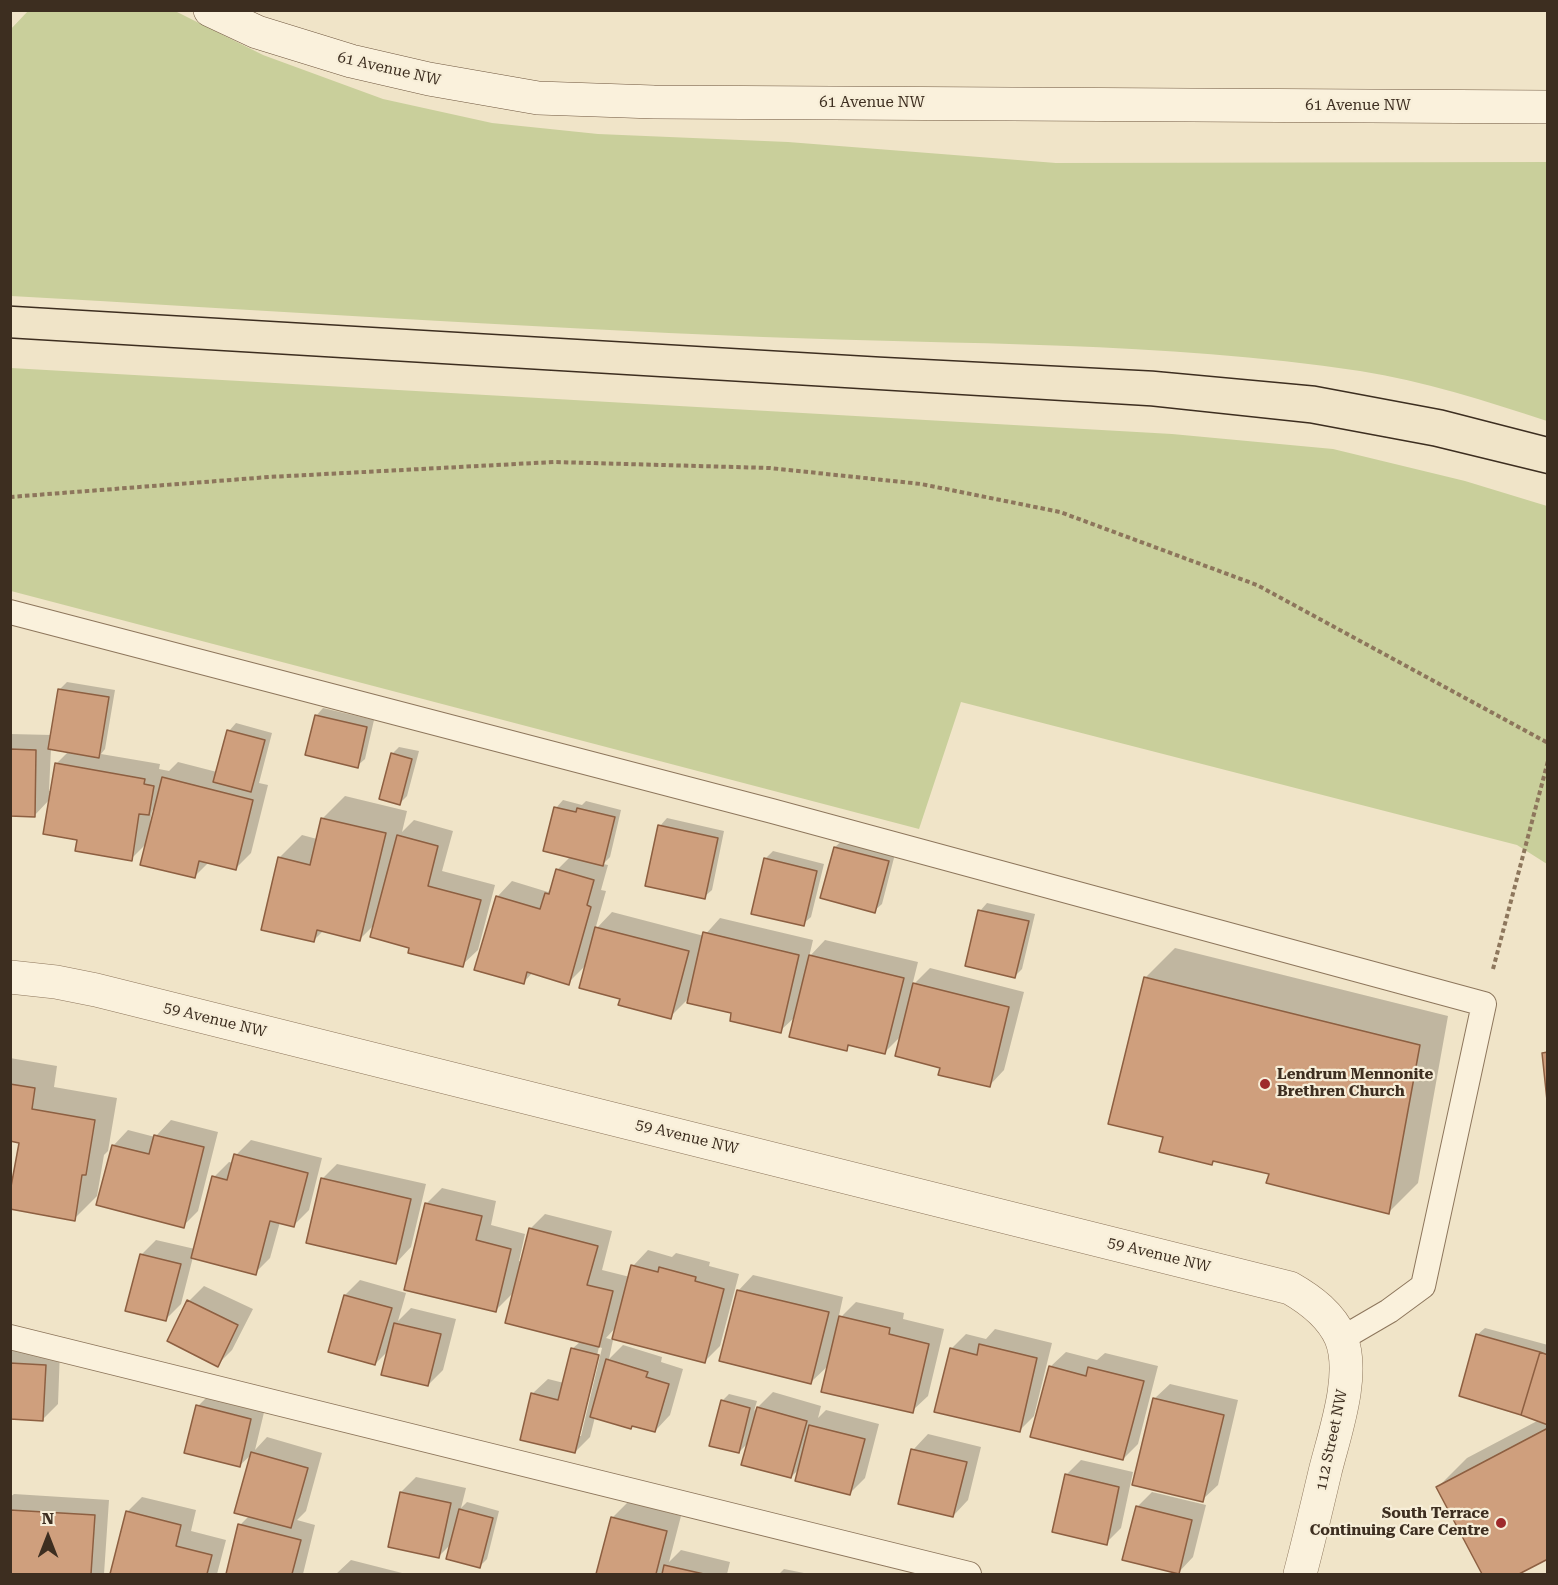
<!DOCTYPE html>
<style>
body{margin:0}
#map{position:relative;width:1558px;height:1585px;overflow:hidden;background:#f0e4c8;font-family:"Roboto Serif",serif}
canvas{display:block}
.frame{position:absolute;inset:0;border:12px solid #3d2e20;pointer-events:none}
.north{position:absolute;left:18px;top:1507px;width:60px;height:60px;-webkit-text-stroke:4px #f7eed8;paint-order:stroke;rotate:0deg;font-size:16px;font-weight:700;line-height:24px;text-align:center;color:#3d2e20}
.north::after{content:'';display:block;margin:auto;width:21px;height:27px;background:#3d2e20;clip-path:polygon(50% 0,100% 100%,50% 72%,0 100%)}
</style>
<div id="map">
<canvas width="1558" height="1585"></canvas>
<div class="frame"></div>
<div class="north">N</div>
</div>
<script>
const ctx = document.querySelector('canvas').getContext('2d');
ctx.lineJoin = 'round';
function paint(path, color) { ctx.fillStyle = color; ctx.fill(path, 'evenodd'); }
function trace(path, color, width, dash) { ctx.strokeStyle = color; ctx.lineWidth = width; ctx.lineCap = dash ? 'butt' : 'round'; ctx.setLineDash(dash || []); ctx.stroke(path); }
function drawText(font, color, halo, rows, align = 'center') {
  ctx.font = font + ' "Roboto Serif",serif'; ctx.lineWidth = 4.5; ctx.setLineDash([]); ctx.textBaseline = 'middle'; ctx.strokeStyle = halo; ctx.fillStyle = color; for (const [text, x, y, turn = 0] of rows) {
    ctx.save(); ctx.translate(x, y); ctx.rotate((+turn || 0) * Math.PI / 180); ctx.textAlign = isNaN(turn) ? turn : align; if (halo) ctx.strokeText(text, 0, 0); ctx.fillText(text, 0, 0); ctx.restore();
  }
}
paint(new Path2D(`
 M 28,11 L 175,11 L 263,55 L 383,99 L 492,123 L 598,134 L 788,142 L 1056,163 L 1547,162 L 1547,421 C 1486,401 1424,381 1360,371 C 1162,341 962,345 763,337 C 512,327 261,310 11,296 L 10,30 Z
 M 11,368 L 1172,434 L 1333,449 L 1465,481 L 1547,506 L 1547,864 L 1517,845 L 961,702 L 919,829 L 11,591 Z`), '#c9cf9b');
paint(new Path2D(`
 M 67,682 L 115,690 L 105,749 L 101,754 L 160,764 L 159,769 L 169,771 L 178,762 L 217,772 L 229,731 L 236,723 L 272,733 L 259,783 L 268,785 L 251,853 L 236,868 L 209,862 L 195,876 L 147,843 L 131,859 L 79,838 L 50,799 L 34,816 L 10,815 L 10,734 L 52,735 L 60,689 ZM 51,748 L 69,751 L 56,764 L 51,791 L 49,791 ZM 156,807 L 152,822 L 150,822 L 152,811 Z
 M 323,708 L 374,720 L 365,759 L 357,766 L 316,716 Z
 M 399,747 L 419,751 L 407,796 L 400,803 L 392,754 Z
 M 345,796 L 407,811 L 402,832 L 414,820 L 453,831 L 442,871 L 495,885 L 478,950 L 462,965 L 411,947 L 375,924 L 360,939 L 324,930 L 313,941 L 279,858 L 302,835 L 317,839 L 322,819 Z
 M 563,800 L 582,805 L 586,801 L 621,810 L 610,857 L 603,864 L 608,865 L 601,890 L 606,891 L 595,930 L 612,912 L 704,936 L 720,918 L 813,940 L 809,957 L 825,940 L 918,962 L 912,986 L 930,968 L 1024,992 L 1004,1070 L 989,1086 L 942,1067 L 902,1035 L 885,1052 L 852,1044 L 846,1049 L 796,1016 L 780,1031 L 733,1012 L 689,998 L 670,1017 L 622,998 L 587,964 L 568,983 L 533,972 L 524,982 L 497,897 L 512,881 L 548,892 L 552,888 L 557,870 L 570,857 L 556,808 Z
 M 667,818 L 724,831 L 712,890 L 704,897 L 660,826 Z
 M 843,840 L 895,854 L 882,904 L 874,911 L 835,847 Z
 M 773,851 L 824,864 L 811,917 L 803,924 L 753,913 L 766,858 Z
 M 987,903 L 1035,914 L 1022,969 L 1015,976 L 980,911 Z
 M 1175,948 L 1448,1016 L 1418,1183 L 1389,1212 L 1271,1173 L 1215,1160 L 1212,1164 L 1165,1136 L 1146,977 Z
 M 10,1058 L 57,1066 L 54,1087 L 117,1098 L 108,1151 L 104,1155 L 97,1196 L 74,1219 L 21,1141 L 10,1140 Z
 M 171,1120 L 218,1132 L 198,1211 L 183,1226 L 113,1146 L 128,1130 L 155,1137 Z
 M 251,1140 L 322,1158 L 309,1210 L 294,1225 L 280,1222 L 270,1258 L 255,1273 L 193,1257 L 181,1304 L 166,1319 L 141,1255 L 156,1240 L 195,1249 L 214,1177 L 229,1162 L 234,1163 L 236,1155 Z
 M 337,1164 L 426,1184 L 411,1247 L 396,1263 L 322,1179 Z
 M 442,1188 L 496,1201 L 491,1225 L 525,1234 L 519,1261 L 522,1262 L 530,1229 L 545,1214 L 612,1231 L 602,1270 L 630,1277 L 633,1266 L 648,1250 L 672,1257 L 676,1253 L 710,1262 L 709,1266 L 739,1274 L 720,1346 L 705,1361 L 617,1326 L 606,1338 L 613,1340 L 609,1359 L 623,1345 L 662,1357 L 661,1362 L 683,1369 L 670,1415 L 655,1431 L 634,1425 L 631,1428 L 595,1417 L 590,1437 L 575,1452 L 532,1394 L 548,1379 L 564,1383 L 572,1349 L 581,1341 L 514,1292 L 496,1310 L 427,1203 ZM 599,1347 L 602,1348 L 581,1436 L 578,1436 Z
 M 753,1275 L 843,1297 L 838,1320 L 856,1302 L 904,1313 L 903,1319 L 944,1329 L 928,1396 L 912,1411 L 830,1364 L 811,1382 L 738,1291 Z
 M 360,1280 L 406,1293 L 398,1321 L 411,1308 L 456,1319 L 443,1370 L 428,1385 L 389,1350 L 375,1364 L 330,1351 L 345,1295 Z
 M 204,1286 L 253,1309 L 232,1350 L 217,1365 L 189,1301 Z
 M 1485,1328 L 1548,1345 L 1548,1558 L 1515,1574 L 1483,1574 L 1438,1487 L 1467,1458 L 1539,1420 L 1477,1335 Z
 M 995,1329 L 1052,1343 L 1034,1416 L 1019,1431 L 951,1349 L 966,1334 L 986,1339 Z
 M 10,1348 L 60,1350 L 58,1404 L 43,1419 L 10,1418 Z
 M 1066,1352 L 1097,1360 L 1105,1353 L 1158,1366 L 1138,1444 L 1123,1459 L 1050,1367 Z
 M 1170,1384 L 1238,1400 L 1218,1485 L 1202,1500 L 1154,1399 Z
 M 213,1391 L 266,1404 L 255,1450 L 267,1437 L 322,1453 L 306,1511 L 297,1520 L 315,1525 L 303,1574 L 228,1574 L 240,1525 L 250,1515 L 252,1454 L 239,1466 L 198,1406 Z
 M 773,1392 L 821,1406 L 818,1418 L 826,1410 L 879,1424 L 865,1478 L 850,1493 L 800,1468 L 791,1477 L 749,1442 L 739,1452 L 722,1401 L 729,1394 L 757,1401 L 754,1411 Z
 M 928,1434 L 981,1447 L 968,1500 L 953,1516 L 913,1450 Z
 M 1081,1460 L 1133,1472 L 1121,1528 L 1106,1543 L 1066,1475 Z
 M 416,1477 L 466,1488 L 461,1508 L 467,1502 L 499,1511 L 487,1559 L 480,1566 L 451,1544 L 439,1556 L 401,1492 Z
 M 1152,1492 L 1206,1505 L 1193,1557 L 1178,1573 L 1137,1507 Z
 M 14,1494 L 109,1500 L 104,1574 L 10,1574 L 10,1497 Z
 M 142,1497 L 196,1510 L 191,1531 L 226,1540 L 217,1574 L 111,1574 L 127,1512 Z
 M 628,1502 L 681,1516 L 669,1562 L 681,1550 L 730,1562 L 727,1574 L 598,1574 L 613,1517 Z
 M 351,1560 L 406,1574 L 336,1574 Z
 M 784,1569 L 809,1574 L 779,1574 Z`), '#0003');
const building = new Path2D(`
 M 58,689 L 109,697 L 99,758 L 48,749 Z
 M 315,715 L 367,727 L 358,768 L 305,755 Z
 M 227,730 L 265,740 L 251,792 L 213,782 Z
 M 10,749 L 36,750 L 35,817 L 10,816 Z
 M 391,753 L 412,759 L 400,805 L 379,799 Z
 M 55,763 L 145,779 L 144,784 L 154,786 L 149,815 L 139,814 L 132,861 L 75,851 L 77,840 L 43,834 Z
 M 162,777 L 253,800 L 236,870 L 199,861 L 195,878 L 140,865 Z
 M 554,807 L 576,812 L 577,808 L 615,817 L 603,866 L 543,851 Z
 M 321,818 L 386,833 L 360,941 L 317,930 L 314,942 L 261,930 L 278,857 L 310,865 Z
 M 658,825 L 718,838 L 705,899 L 645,886 Z
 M 397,835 L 438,846 L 428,886 L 481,900 L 463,967 L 408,953 L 409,948 L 370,937 Z
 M 834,847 L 889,861 L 875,913 L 820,898 Z
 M 764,858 L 817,871 L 804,926 L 751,914 Z
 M 556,869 L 594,880 L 587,905 L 591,907 L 569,985 L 527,972 L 524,984 L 474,970 L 496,896 L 540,909 L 545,893 L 549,894 Z
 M 978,910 L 1029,921 L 1015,978 L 965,966 Z
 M 595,927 L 689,951 L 671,1019 L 618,1005 L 620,999 L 579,988 Z
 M 703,932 L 799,955 L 781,1033 L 730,1021 L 731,1013 L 687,1003 Z
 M 809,955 L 904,978 L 885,1054 L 848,1045 L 847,1051 L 789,1037 Z
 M 1144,977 L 1420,1045 L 1389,1214 L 1266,1183 L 1269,1174 L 1213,1161 L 1212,1165 L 1159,1152 L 1163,1137 L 1108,1124 Z
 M 913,983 L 1009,1007 L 990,1087 L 938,1075 L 940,1068 L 895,1056 Z
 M 1548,1052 L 1548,1110 L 1542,1053 Z
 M 10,1084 L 35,1088 L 32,1109 L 95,1120 L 86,1175 L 82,1175 L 75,1221 L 10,1209 L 10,1192 L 19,1143 L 10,1141 Z
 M 154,1135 L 204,1147 L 184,1228 L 96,1205 L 112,1145 L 149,1154 Z
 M 234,1154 L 308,1173 L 294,1227 L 270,1221 L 256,1275 L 191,1258 L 212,1176 L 227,1180 Z
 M 321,1178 L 411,1199 L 396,1264 L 306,1243 Z
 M 425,1203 L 482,1216 L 476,1240 L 511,1249 L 496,1312 L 404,1290 Z
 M 529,1228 L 598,1246 L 587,1285 L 613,1291 L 599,1347 L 505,1323 Z
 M 140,1254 L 181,1264 L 166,1321 L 125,1311 Z
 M 631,1265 L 658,1272 L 659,1267 L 696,1277 L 695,1281 L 724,1289 L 705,1363 L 612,1339 Z
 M 737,1290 L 829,1312 L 811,1384 L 719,1361 Z
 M 344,1295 L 392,1308 L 375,1365 L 328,1352 Z
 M 187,1300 L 238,1325 L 218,1367 L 167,1341 Z
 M 839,1316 L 890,1328 L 889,1334 L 929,1344 L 913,1413 L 821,1392 Z
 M 394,1323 L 441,1334 L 428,1386 L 381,1375 Z
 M 1476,1334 L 1540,1352 L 1521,1415 L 1459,1396 Z
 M 979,1344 L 1037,1358 L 1020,1432 L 934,1412 L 950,1348 L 977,1355 Z
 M 571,1348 L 599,1355 L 575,1453 L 520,1440 L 531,1393 L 558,1400 Z
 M 1540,1352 L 1548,1355 L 1548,1425 L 1521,1415 Z
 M 606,1359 L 648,1372 L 646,1377 L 669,1384 L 655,1432 L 632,1426 L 631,1429 L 590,1417 Z
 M 10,1363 L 46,1365 L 43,1421 L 10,1419 Z
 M 1049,1366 L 1086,1376 L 1088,1367 L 1144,1381 L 1123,1460 L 1030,1437 Z
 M 1153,1398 L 1224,1415 L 1203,1502 L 1132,1485 Z
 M 721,1400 L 750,1408 L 739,1453 L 709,1446 Z
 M 196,1405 L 251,1419 L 240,1467 L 184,1453 Z
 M 757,1407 L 807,1421 L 791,1478 L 741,1465 Z
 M 809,1425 L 865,1439 L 850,1495 L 795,1481 Z
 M 1548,1428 L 1548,1559 L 1519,1574 L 1482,1574 L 1436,1487 Z
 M 911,1449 L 967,1462 L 953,1517 L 898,1504 Z
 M 251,1452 L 308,1468 L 291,1528 L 234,1513 Z
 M 1065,1474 L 1119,1487 L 1107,1545 L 1052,1532 Z
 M 400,1492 L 451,1503 L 439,1558 L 388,1547 Z
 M 1136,1506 L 1192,1520 L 1179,1574 L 1122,1560 Z
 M 459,1509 L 493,1518 L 480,1568 L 446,1559 Z
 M 10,1510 L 95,1515 L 91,1574 L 10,1574 Z
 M 126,1511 L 181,1525 L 176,1546 L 212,1555 L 207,1574 L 110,1574 Z
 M 611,1517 L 667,1531 L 656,1574 L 596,1574 Z
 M 238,1524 L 301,1540 L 292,1574 L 226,1574 Z
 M 664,1565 L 704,1574 L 662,1574 Z`);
paint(building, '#cf9f7d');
trace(building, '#8d5f41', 1.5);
const lane = new Path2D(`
 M 10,612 L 772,811 L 1484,1004 L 1423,1286 L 1389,1311 L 1341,1339
 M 10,1337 L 969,1574`);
const street = new Path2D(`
 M 10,977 L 56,982 L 96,990 L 1290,1288 C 1311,1300 1331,1315 1341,1338 C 1356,1375 1334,1435 1325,1472 C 1317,1506 1309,1540 1300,1574`);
const secondary = new Path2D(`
 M 210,10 L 257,32 L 351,61 L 429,79 L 538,98 L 654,102 L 1548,107`);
trace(lane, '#8d765c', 26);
trace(street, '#8d765c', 34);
trace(secondary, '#6f573f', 34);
trace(new Path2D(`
 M 10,497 L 269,477 L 554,462 L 770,468 L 921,484 L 1060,512 L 1257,585 L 1548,743
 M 1493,969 L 1548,761`), '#8d765c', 4, [4.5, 3]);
trace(lane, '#faf1dc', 24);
trace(street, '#faf1dc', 33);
trace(secondary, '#faf1dc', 33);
trace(new Path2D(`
 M 10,306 L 880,357 L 1153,371 L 1315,386 L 1443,410 L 1548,437
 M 10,338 L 1151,406 L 1310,423 L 1433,446 L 1548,474`), '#3d2e20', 1.5);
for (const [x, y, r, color] of [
 [1265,1084,6,"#9e2a2b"],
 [1501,1523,6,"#9e2a2b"]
]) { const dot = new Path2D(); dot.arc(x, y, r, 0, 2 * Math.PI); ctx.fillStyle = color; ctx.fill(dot); trace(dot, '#f7eed8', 2); }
drawText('15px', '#3d2e20', '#f7eed8', [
 ["61 Avenue NW",389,69,13],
 ["61 Avenue NW",872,103],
 ["61 Avenue NW",1358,106],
 ["59 Avenue NW",215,1020,14],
 ["59 Avenue NW",687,1137,14],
 ["59 Avenue NW",1159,1255,14],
 ["112 Street NW",1332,1440,-78]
]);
drawText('bold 15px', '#3d2e20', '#f7eed8', [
 ["Lendrum Mennonite",1277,1075],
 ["Brethren Church",1277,1092],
 ["South Terrace",1489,1514,"right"],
 ["Continuing Care Centre",1489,1531,"right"]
], 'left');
</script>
